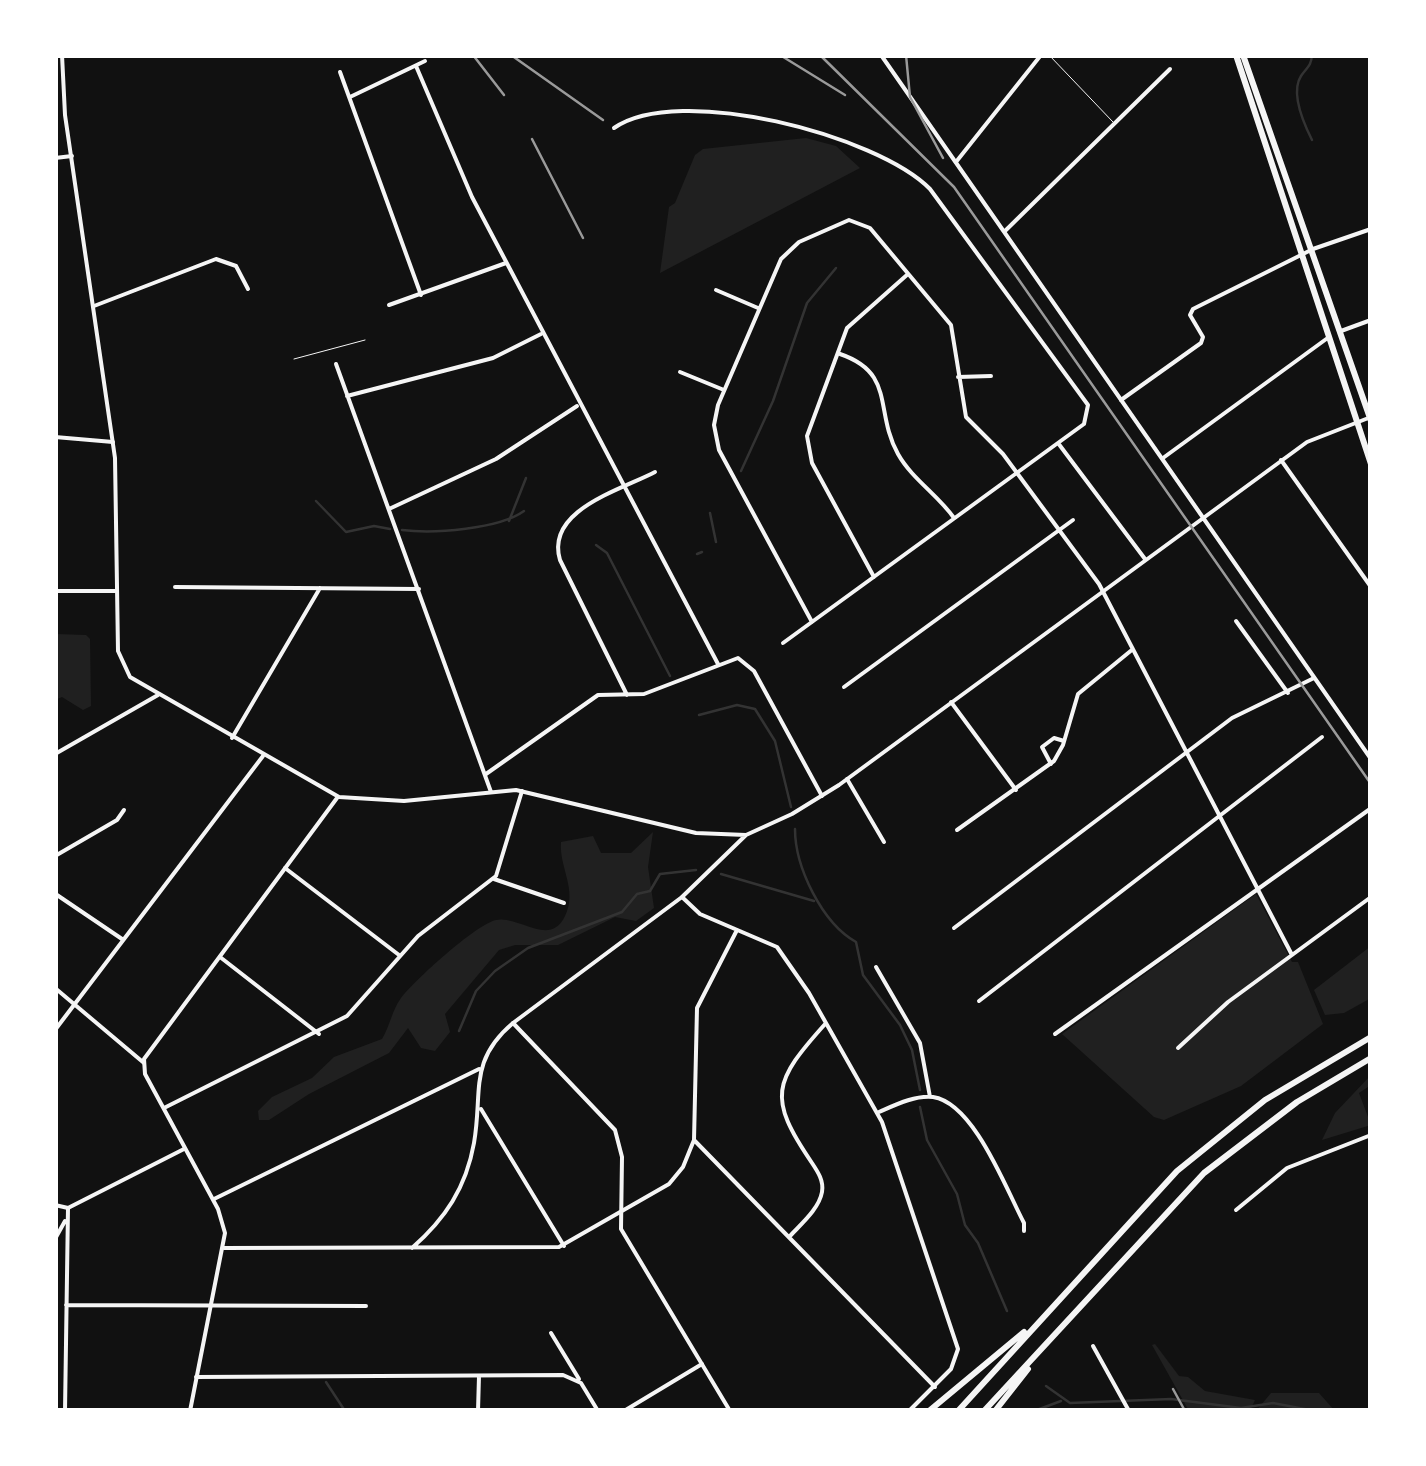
<!DOCTYPE html>
<style>
body{margin:0}
#map{position:relative;width:1426px;height:1466px;overflow:hidden;background:#111;font-family:"DejaVu Sans",sans-serif}
canvas{display:block}
.frame{position:absolute;inset:0;border:58px solid #fff;pointer-events:none}
</style>
<div id="map">
<canvas width="1426" height="1466"></canvas>
<div class="frame"></div>
</div>
<script>
const ctx = document.querySelector('canvas').getContext('2d');
ctx.lineJoin = 'round';
function paint(path, color) { ctx.fillStyle = color; ctx.fill(path, 'evenodd'); }
function trace(path, color, width, dash) { ctx.strokeStyle = color; ctx.lineWidth = width; ctx.lineCap = dash ? 'butt' : 'round'; ctx.setLineDash(dash || []); ctx.stroke(path); }
paint(new Path2D(`
 M 806,138 L 836,146 L 860,168 L 660,273 L 669,207 L 675,203 L 695,155 L 703,149 Z
 M 55,634 L 86,635 L 90,639 L 91,706 L 83,710 L 62,697 L 55,700 Z
 M 653,832 L 648,867 L 654,908 L 636,921 L 615,917 L 558,945 L 515,945 L 499,950 L 445,1014 L 450,1032 L 435,1051 L 421,1048 L 408,1028 L 389,1053 L 309,1094 L 269,1120 L 259,1120 L 258,1111 L 272,1097 L 312,1078 L 334,1057 L 382,1039 C 390,1026 392,1010 401,998 C 415,980 475,925 496,920 C 519,915 550,948 565,916 C 578,890 559,868 561,842 L 593,836 L 601,853 L 631,853 Z
 M 1256,894 L 1292,962 L 1298,962 L 1323,1024 L 1241,1086 L 1164,1120 L 1154,1117 L 1062,1034 Z
 M 1371,946 L 1371,998 L 1344,1013 L 1325,1015 L 1314,990 Z
 M 1371,1075 L 1371,1085 L 1359,1093 L 1371,1125 L 1322,1140 L 1335,1113 Z
 M 1155,1344 L 1179,1376 L 1188,1377 L 1205,1391 L 1255,1400 L 1250,1411 L 1189,1411 L 1152,1345 Z
 M 1271,1393 L 1319,1393 L 1335,1411 L 1256,1411 Z`), '#202020');
trace(new Path2D(`
 M 1312,55 C 1311,67 1307,67 1301,76 C 1290,93 1304,124 1312,140
 M 741,471 L 773,401 L 807,303 L 836,268
 M 316,501 L 346,532 L 374,526 L 390,529
 M 710,513 L 716,542
 M 509,521 L 526,478
 M 402,530 C 434,534 499,529 524,511
 M 596,545 L 607,553 L 670,676
 M 697,554 L 702,552
 M 699,715 L 737,705 L 755,709 L 775,741 L 791,807
 M 795,829 C 795,867 822,923 856,942 L 863,975 L 900,1025 L 912,1050 L 920,1090
 M 721,874 L 814,901
 M 459,1031 L 476,991 L 495,971 L 528,948 L 622,912 L 637,894 L 650,891 L 660,874 L 696,870
 M 920,1107 L 927,1140 L 957,1194 L 965,1225 L 978,1243 L 1007,1311
 M 326,1382 L 345,1411
 M 1046,1386 L 1070,1403 L 1171,1399 L 1241,1408 L 1273,1403 L 1315,1411
 M 1034,1411 L 1061,1401`), '#333', 2.5);
trace(new Path2D(`
 M 1049,55 L 1113,122
 M 294,359 L 365,340`), '#f5f5f5', 1);
trace(new Path2D(`
 M 416,66 L 472,197 L 718,664
 M 340,72 L 421,295
 M 350,97 L 425,61
 M 614,128 C 678,83 877,135 930,189 L 1088,405 L 1084,424 L 783,643
 M 55,158 L 72,156
 M 956,162 L 1041,55
 M 1005,231 L 1170,69
 M 716,290 L 758,308
 M 389,305 L 506,263
 M 94,306 L 216,259 L 236,266 L 248,289
 M 1341,331 L 1371,320
 M 840,354 C 896,373 874,411 898,454 C 912,479 938,495 954,518
 M 336,364 L 491,792
 M 680,372 L 724,390
 M 958,377 L 991,376
 M 347,396 L 493,358 L 541,334
 M 1121,400 L 1201,343 L 1203,337 L 1190,315 L 1193,309 L 1313,249 L 1371,229
 M 55,437 L 113,442
 M 1058,443 L 1145,559
 M 1163,458 L 1329,337
 M 1281,460 L 1371,587
 M 389,509 L 496,459 L 577,406
 M 874,577 L 812,463 L 807,436 L 847,328 L 908,274
 M 175,587 L 419,589
 M 55,591 L 117,591
 M 1236,621 L 1288,693
 M 812,622 L 719,450 L 714,425 L 718,405 L 781,259 L 799,242 L 849,220 L 870,228 L 951,325 L 966,417 L 1003,454 L 1099,584 L 1292,955
 M 844,687 L 1073,520
 M 627,695 L 560,560 C 545,510 621,490 655,472
 M 951,702 L 1016,790
 M 232,738 L 320,588
 M 55,754 L 158,695
 M 1051,764 L 1042,747 L 1054,738 L 1064,741
 M 486,774 L 598,695 L 644,694 L 738,658 L 754,671 L 822,796
 M 847,779 L 884,842
 M 957,830 L 1054,761 L 1063,745 L 1078,694 L 1133,649
 M 55,856 L 117,820 L 124,810
 M 285,868 L 399,955
 M 494,879 L 564,903
 M 57,895 L 122,939
 M 682,897 L 700,914 L 777,947 L 809,993 L 882,1122 L 958,1349 L 951,1369 L 909,1411
 M 954,928 L 1232,718 L 1314,678
 M 737,930 L 697,1008 L 694,1140 L 935,1387
 M 220,957 L 319,1034
 M 876,967 L 920,1043 L 930,1097
 M 55,988 L 144,1063
 M 979,1001 L 1322,737
 M 55,1030 L 263,756
 M 1055,1034 L 1370,809
 M 1178,1048 L 1228,1002 L 1371,897
 M 164,1108 L 347,1016 L 418,936 L 496,876 L 522,791
 M 481,1109 L 564,1246
 M 879,1112 C 895,1105 915,1095 933,1097 C 974,1103 1006,1189 1024,1223 L 1024,1231
 M 214,1199 L 479,1069
 M 55,1205 L 68,1208
 M 68,1208 L 184,1149
 M 1236,1210 L 1287,1168 L 1371,1135
 M 790,1236 C 801,1224 819,1209 822,1192 C 824,1181 818,1172 812,1163 C 767,1097 773,1082 826,1023
 M 55,1239 L 65,1221
 M 224,1248 L 559,1247 L 669,1184 L 683,1167 L 694,1140
 M 412,1248 C 445,1219 466,1188 474,1143 C 483,1092 468,1061 513,1023
 M 66,1305 L 366,1306
 M 551,1333 L 579,1379
 M 1093,1346 L 1129,1411
 M 196,1377 L 563,1375 L 581,1383 L 598,1411
 M 65,1411 L 68,1208
 M 478,1411 L 479,1376
 M 624,1411 L 702,1364`), '#f5f5f5', 4);
trace(new Path2D(`
 M 62,55 L 65,115 L 115,458 L 118,651 L 130,677 L 339,797 L 404,801 L 516,790 L 696,833 L 746,835
 M 881,55 L 1371,759
 M 190,1411 L 225,1233 L 218,1209 L 145,1074 L 144,1059 L 337,798
 M 730,1411 L 621,1229 L 622,1157 L 615,1130 L 513,1023 L 682,897 L 746,835 L 792,814 L 839,785 L 1307,442 L 1371,417`), '#f5f5f5', 4);
trace(new Path2D(`
 M 1236,55 L 1371,464
 M 1243,55 L 1371,421`), '#f5f5f5', 6);
trace(new Path2D(`
 M 929,1411 L 1024,1332
 M 958,1411 L 1177,1171 L 1265,1100 L 1371,1037
 M 984,1411 L 1204,1173 L 1297,1102 L 1371,1058
 M 995,1411 L 1028,1369`), '#f5f5f5', 6);
trace(new Path2D(`
 M 473,55 L 504,95
 M 511,55 L 603,120
 M 780,55 L 845,95
 M 820,55 L 954,187 L 1371,784
 M 906,55 L 910,97 L 943,158
 M 532,139 L 583,238
 M 1173,1389 L 1185,1411`), '#9a9a9a', 2.5);
</script>
